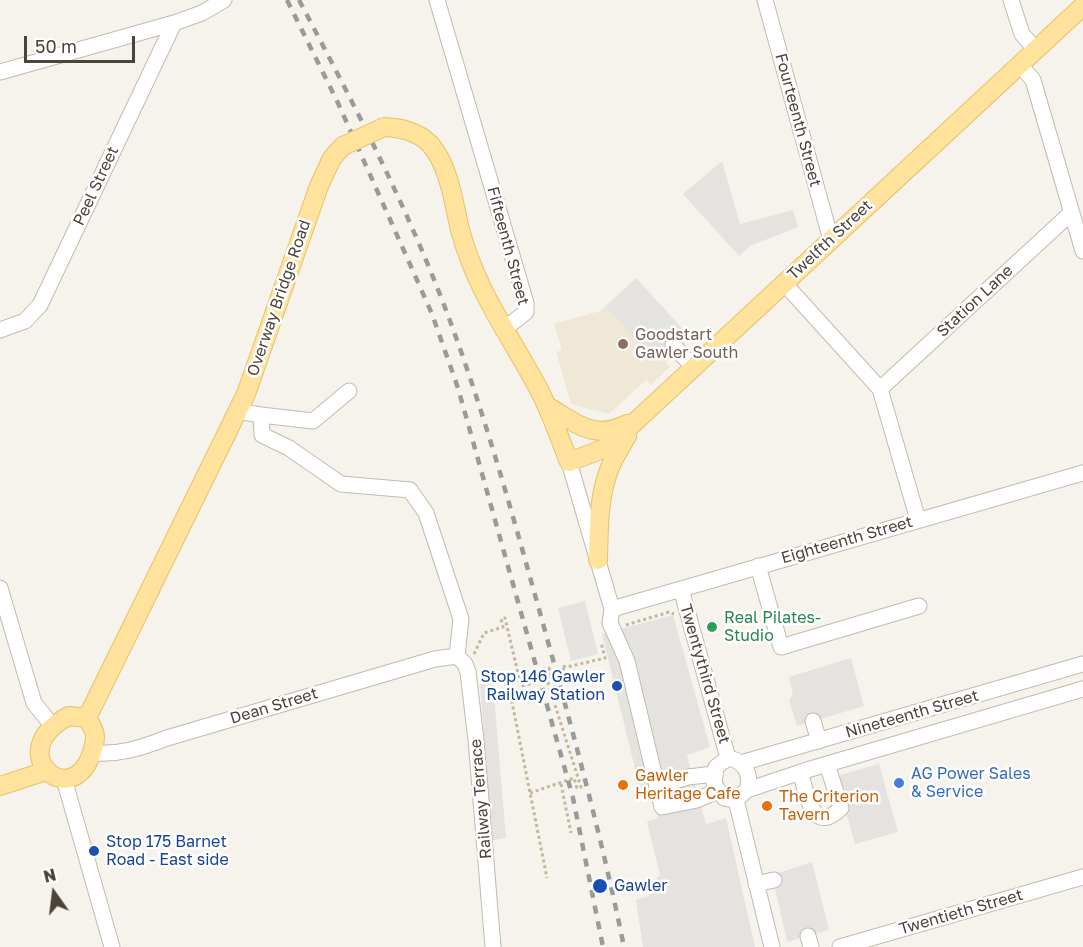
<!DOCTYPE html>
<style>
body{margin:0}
#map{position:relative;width:1083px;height:947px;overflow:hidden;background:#f6f3ec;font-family:"Golos Text",sans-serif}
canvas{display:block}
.north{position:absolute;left:24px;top:863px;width:60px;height:60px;-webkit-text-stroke:4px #fff;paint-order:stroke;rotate:346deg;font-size:16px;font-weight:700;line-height:24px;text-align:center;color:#4b4439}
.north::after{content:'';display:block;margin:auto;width:21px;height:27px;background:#4b4439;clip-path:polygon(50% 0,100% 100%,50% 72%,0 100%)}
.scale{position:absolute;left:24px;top:36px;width:111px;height:27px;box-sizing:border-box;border:3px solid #4b4439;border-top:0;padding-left:8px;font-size:18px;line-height:21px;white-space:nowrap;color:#4b4439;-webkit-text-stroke:4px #fff;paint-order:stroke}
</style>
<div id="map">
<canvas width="1083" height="947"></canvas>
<div class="north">N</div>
<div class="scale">50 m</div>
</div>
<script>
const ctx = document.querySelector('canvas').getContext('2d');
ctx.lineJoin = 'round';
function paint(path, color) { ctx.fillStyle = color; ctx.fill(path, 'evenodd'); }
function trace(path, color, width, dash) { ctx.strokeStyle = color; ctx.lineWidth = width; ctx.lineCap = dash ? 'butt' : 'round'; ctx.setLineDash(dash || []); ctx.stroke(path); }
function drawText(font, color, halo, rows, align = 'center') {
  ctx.font = font + ' "Golos Text",sans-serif'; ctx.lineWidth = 5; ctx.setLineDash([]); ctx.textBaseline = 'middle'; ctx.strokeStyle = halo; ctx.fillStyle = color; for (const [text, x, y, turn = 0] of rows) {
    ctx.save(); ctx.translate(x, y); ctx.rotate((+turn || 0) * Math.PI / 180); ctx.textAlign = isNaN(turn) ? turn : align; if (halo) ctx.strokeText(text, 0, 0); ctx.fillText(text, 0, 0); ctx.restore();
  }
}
paint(new Path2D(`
 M 636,278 L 691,338 L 666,362 L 670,367 L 651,385 L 646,380 L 609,414 L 571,404 L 556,352 L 562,350 L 554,324 L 600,311 Z`), '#efe8d6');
paint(new Path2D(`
 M 722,161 L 740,224 L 793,210 L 798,227 L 750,246 L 739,256 L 683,194 Z
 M 636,278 L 686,333 L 656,362 L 606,307 Z
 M 585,601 L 598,654 L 571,661 L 558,608 Z
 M 673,615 L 710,747 L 687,755 L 706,824 L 726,818 L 755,947 L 643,947 L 636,900 L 649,896 L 650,884 L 660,875 L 647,822 L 658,818 L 652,790 L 641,793 L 602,634 Z
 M 851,658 L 864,706 L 797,726 L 789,700 L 793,694 L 789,677 Z
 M 493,683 L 506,838 L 492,840 L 480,684 Z
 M 879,764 L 898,832 L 855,844 L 836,776 Z
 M 812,862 L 829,930 L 787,942 L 772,875 Z`), '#e5e3e0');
const minor = new Path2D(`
 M 437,0 L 526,303 L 526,312 L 503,330
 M 765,0 L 831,240
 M 1011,0 L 1022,34 L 1036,50
 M 1020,65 L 1033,80 L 1083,251
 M 0,72 L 174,23 L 202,13 L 224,0
 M 784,283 L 880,389 L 918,520
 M 0,330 L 25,321 L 40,305 L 174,23
 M 673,345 L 693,367
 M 880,389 L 1071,213
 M 237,411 L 261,415 L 262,435 L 289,448 L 341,484 L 410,490 L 426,513 L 461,619 L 457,656
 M 261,415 L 313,421 L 349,391
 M 569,462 L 612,609 L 610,623 L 627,661 L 662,807 L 697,800 L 717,791
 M 758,566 L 781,647 L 919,606
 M 0,588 L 34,703 L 51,724
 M 681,589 L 728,758
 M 612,609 L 1083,473
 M 457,656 L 465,664 L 468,672 L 476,740 L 493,947
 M 813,721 L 819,741
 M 92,753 C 120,755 141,748 167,738 L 435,659 L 457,656
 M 728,758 C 745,761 752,775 747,790 L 736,800 L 724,798 L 714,784 L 716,767 Z
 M 741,763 L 1083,664
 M 800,772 C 807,793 812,837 841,808 L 827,764
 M 64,779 L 112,947
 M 657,786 L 688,777 L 714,774
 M 747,790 L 807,770 L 1083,689
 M 736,800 L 772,947
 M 756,884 L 774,880
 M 808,936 L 811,947
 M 840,947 L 1083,877`);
const major = new Path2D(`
 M 384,127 C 401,128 417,131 430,144 C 449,165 454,204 460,230 C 477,292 508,332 537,386 C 550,410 559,436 569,462 L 608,447 L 1083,6
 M 547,406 C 576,423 594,441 627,424
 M 598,560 C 599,530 598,498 609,470 C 613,458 621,447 627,436
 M 69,716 L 87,718 C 96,732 97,737 92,752 C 72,815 0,751 69,716 Z
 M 87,718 L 246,394 L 319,186 L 332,158 L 343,146
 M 0,786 L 43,772`);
trace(minor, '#c2bbae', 17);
trace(major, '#e6c16a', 20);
trace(new Path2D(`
 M 626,625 L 669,612 L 674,614
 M 474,654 L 484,633 L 503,627 L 501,619 L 505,618 L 521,686 L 547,680 L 544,669 L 549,668 L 552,679 L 565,675 L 562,666 L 567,667 L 605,658 L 601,642
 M 507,677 L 547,878
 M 561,784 L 571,833
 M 530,793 L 574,778 L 577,788 L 581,787 L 547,680`), '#c4b79f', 3, [3, 3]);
trace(minor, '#fff', 15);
trace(major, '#ffe39c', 18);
trace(new Path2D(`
 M 287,0 L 338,103 L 413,271 L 432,314 L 458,388 L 573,798 L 603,947
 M 299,0 C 355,106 412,216 453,329 C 490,431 518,534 547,638 C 575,740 603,843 624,947`), '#9a9a9a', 4.5, [8, 8]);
const majorBridge = new Path2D(`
 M 343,146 L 384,127`);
trace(majorBridge, '#e6c16a', 20, []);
trace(majorBridge, '#ffe39c', 18);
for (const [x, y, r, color] of [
 [623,344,6,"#8d6e63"],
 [712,627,6,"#2e9e5b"],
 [617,686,6,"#1a4fb4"],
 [899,783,6,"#3f7fe0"],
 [623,785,6,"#e8710a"],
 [767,806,6,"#e8710a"],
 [94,851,6,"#1a4fb4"],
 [600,886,8,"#1a4fb4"]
]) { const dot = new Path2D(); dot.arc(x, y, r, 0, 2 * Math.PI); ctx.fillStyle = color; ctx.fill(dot); trace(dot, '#fff', 2); }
drawText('16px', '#4b4439', '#fff', [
 ["Fourteenth Street",798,120,75],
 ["Peel Street",96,186,-65],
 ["Twelfth Street",830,240,-43],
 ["Fifteenth Street",508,246,75],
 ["Overway Bridge Road",279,298,-71],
 ["Station Lane",975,301,-43],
 ["Eighteenth Street",847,540,-16],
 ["Twentythird Street",705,674,74],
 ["Dean Street",274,706,-17],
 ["Nineteenth Street",912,714,-16],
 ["Railway Terrace",481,799,-95],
 ["Twentieth Street",961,912,-16]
]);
drawText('16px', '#785e54', '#fff', [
 ["Goodstart",635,335],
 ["Gawler South",635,353]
], 'left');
drawText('16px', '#27864d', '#fff', [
 ["Real Pilates-",724,618],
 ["Studio",724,636]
], 'left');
drawText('16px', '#164399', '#fff', [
 ["Stop 146 Gawler",605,677,"right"],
 ["Railway Station",605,695,"right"],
 ["Stop 175 Barnet",106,842],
 ["Road - East side",106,860],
 ["Gawler",614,886]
], 'left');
drawText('16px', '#366cbe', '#fff', [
 ["AG Power Sales",911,774],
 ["& Service",911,792]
], 'left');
drawText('16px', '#c56008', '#fff', [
 ["Gawler",635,776],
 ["Heritage Cafe",635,794],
 ["The Criterion",779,797],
 ["Tavern",779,815]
], 'left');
</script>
